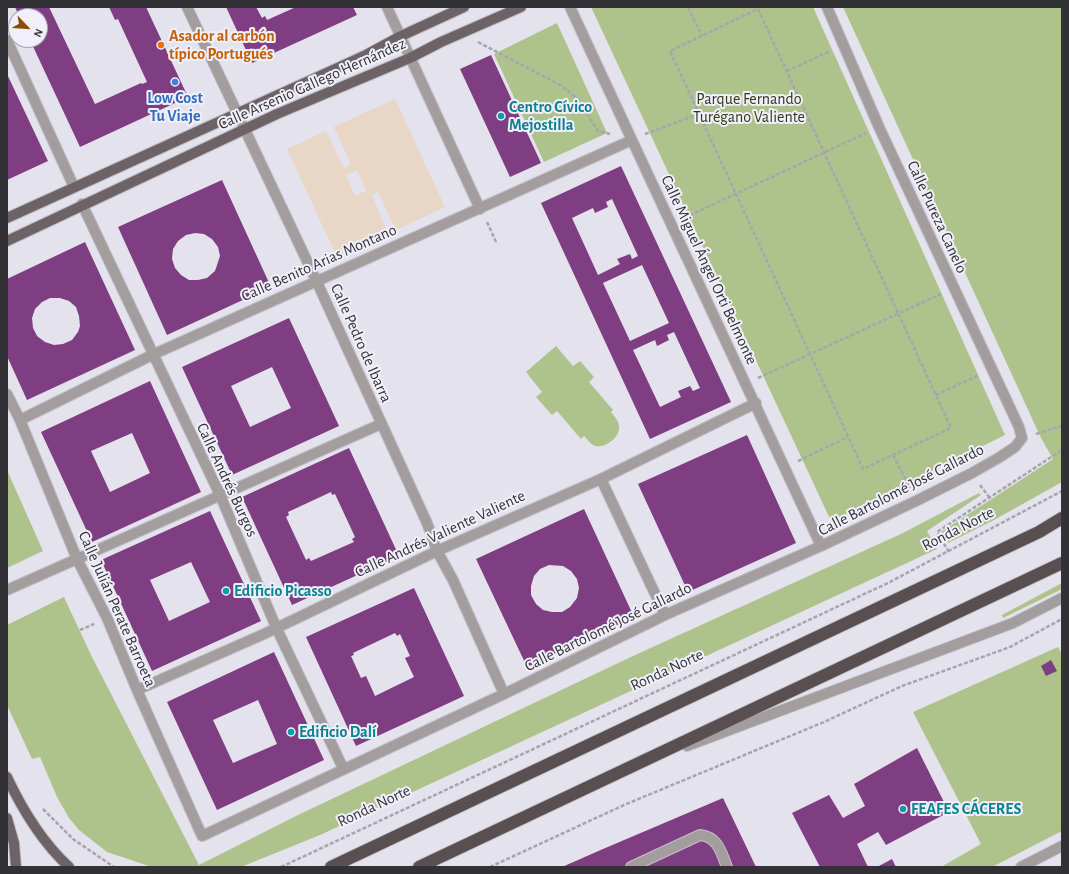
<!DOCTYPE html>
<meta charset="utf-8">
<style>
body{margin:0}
#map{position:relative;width:1069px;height:874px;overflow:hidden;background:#e3e2ed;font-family:"Alegreya Sans",sans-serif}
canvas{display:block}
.frame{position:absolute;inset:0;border:8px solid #323135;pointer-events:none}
.north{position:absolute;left:8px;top:8px;width:40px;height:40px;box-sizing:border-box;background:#f0effa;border:1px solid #a4a3ab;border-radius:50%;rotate:115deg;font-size:11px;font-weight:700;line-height:16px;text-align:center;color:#323135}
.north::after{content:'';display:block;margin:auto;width:14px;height:18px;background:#884f04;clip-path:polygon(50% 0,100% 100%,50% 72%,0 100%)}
</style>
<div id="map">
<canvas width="1069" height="874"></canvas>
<div class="frame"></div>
<div class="north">N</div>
</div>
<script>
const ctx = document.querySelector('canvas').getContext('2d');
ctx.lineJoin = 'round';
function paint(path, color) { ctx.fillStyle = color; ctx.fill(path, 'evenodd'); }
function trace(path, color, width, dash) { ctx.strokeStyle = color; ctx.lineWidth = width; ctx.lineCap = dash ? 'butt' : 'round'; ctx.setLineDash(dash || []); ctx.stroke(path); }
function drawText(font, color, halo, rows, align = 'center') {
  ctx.font = font + ' "Alegreya Sans",sans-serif'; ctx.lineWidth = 4; ctx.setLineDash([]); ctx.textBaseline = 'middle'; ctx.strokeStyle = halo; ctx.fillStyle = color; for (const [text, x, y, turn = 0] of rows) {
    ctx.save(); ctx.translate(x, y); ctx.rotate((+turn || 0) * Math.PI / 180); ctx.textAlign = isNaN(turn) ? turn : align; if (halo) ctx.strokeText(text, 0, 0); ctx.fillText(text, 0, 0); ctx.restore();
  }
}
paint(new Path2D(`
 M 395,99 L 445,207 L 396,230 L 378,192 L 372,195 L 388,233 L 337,257 L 287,149 L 326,131 L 344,168 L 351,165 L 334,127 ZM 357,170 L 366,191 L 355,196 L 346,175 Z`), '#e8d6c6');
paint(new Path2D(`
 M 591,7 L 813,7 L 1005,435 L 831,521 Z
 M 843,7 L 1062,7 L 1062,482 L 994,520 L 948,543 L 941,532 L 1053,459 L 1041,438 Z
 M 557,23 L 607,133 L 544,162 L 494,54 Z
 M 556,346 L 573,366 L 580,361 L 594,377 L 589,382 L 613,410 L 611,412 C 614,416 618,420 619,425 C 621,436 607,448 596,446 C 591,445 588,440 584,436 L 581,439 L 557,411 L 552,415 L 536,397 L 542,392 L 526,372 Z
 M 7,470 L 43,551 L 7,568 Z
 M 979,493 L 981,495 L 927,531 L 937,549 L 320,835 L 241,867 L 152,867 L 107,852 L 79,830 L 69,818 L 57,797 L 40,757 L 32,759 L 7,705 L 7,625 L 64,597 L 91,655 L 199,865 L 298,815 L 633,656 L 903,533 Z
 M 1062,583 L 1062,589 L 1003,618 L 1002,615 Z
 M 1058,647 L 1062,654 L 1062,831 L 992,867 L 941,867 L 981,844 L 913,712 Z`), '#aec38b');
paint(new Path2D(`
 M 15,7 L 49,7 L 95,104 L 141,83 L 142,84 L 147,82 L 118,19 L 115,20 L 109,7 L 146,7 L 188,97 L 80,147 L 30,40 L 40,40 L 40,16 L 19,16 Z
 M 226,7 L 256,7 L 262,18 L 265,16 L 267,20 L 296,7 L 353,7 L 357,15 L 252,63 Z
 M 491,55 L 541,163 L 510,177 L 460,69 Z
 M 7,74 L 48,161 L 7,180 Z
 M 621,166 L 731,402 L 650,439 L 541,203 ZM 612,199 L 638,256 L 632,259 L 630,254 L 617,259 L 620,264 L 598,275 L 572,218 L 593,208 L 595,213 L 608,207 L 606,202 ZM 642,265 L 669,323 L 630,341 L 603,283 ZM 674,332 L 700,388 L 693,391 L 690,386 L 678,391 L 681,397 L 660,407 L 633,350 L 655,340 L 657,346 L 669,340 L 667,335 Z
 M 222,180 L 271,287 L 167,335 L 118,227 ZM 195,233 L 204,234 L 212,239 L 218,247 L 220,256 L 215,271 L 207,278 L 198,280 L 189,280 L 181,275 L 175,268 L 172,259 L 173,249 L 178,241 L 186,235 Z
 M 85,242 L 135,350 L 27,400 L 7,356 L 7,279 ZM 50,298 L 60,298 L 69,301 L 76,307 L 79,316 L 80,326 L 78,332 L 72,340 L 63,344 L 54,345 L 45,342 L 37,336 L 33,328 L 32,318 L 35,309 L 42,302 Z
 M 289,318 L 339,426 L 232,475 L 182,367 ZM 272,367 L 291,408 L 250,427 L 231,386 Z
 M 150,381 L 201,492 L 92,542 L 41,432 ZM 132,433 L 150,473 L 110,492 L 91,451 Z
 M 747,435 L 796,543 L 688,592 L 638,484 Z
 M 349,448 L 399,556 L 292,605 L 242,497 ZM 331,492 L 332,495 L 335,494 L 355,537 L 352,539 L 354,542 L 311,561 L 309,558 L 306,560 L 286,517 L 289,515 L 288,512 Z
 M 584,509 L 634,617 L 527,667 L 476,559 ZM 549,565 L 563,566 L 571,571 L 577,579 L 579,588 L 577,598 L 570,607 L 562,612 L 552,612 L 543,610 L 536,604 L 531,595 L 531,586 L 534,576 L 540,569 Z
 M 210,511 L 261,621 L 152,671 L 101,560 ZM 191,562 L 210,602 L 169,621 L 150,580 Z
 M 414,588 L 464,696 L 356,746 L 306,637 ZM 395,633 L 397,636 L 400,634 L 410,656 L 405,658 L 414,677 L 375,696 L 366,676 L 361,678 L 351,656 L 354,655 L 353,653 Z
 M 274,652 L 324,760 L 217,810 L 167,702 ZM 258,700 L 277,744 L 233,763 L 213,720 Z
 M 1051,660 L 1057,671 L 1046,676 L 1041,666 Z
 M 917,748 L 949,812 L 886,845 L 878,832 L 857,844 L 868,867 L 820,867 L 792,813 L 829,795 L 843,818 L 865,806 L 854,784 Z
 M 723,798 L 756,867 L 562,867 L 603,849 Z
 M 892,859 L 896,867 L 877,867 Z`), '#803e82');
const minor = new Path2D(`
 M 187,7 L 316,280 L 427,523 L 437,551 L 453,580 L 504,694
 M 387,7 L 480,209
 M 570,7 L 821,546
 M 7,40 L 74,187
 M 82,204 L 220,495 L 276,627 L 343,768
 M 7,394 L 20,420 L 77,559 L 107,618 L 137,690 L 202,836 L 504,694 L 665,615 L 821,546 L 916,501 L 972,473 L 1000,457 L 1015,447 L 1022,438 L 1019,427 L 879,127 L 827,7
 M 20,420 L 152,355 L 632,140
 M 601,479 L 665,615
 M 7,590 L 381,424
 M 137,690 L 264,634 L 437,551 L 601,479 L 756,403
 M 687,746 L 1013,623 L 1062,598
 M 631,867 L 700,835 C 718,837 721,852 727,867
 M 1021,867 L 1062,846`);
const major = new Path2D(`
 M 7,218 L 366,55 L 401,36 L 464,7
 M 7,241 L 277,114 L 410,58 L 441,42 L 521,7
 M 7,777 C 22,809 43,843 69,867
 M 7,818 L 14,843 L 16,867`);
const highway = new Path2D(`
 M 331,867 L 1039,532 L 1062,518
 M 419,867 L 1062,563`);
trace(minor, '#c0bfc8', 12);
trace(major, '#c0bfc8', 12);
trace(highway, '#c0bfc8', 14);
trace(new Path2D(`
 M 688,7 L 702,36
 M 758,9 L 951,428 L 863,469 L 670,51 Z
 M 478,42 L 562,86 L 578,99 L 598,131 L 610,134
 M 787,71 L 830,51
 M 645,134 L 699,114
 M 684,218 L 866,133
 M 487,222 L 497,244
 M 758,378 L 941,294
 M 936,395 L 979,375
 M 1036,434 L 1062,426
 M 893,455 L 910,488
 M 798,461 L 848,437
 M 980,485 L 989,497
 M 949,552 L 937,532 L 1062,450
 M 80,630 L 94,624
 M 43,809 L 73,839 L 114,867
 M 281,867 L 888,583 L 1062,491
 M 490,867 L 624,805 L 824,722 L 902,686 L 1010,647 L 1062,619`), '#a6a5ae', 2.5, [4, 2]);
trace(minor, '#a39d9e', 10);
trace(major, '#6d6366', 10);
trace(highway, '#594f51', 12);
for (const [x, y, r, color] of [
 [161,45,4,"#e8710a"],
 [175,82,4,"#3f7fe0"],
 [501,116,4,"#0f9aa8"],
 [226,591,4,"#0f9aa8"],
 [291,732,4,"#0f9aa8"],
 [903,809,4,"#0f9aa8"]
]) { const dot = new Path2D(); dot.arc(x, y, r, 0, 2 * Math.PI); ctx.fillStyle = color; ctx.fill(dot); trace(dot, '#f0effa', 1.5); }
drawText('bold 16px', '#c56008', '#f0effa', [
 ["Asador al carbón",169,36],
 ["típico Portugués",169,54]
], 'left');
drawText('16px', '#323135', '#f0effa', [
 ["Calle Arsenio Gallego Hernández",312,84,-24],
 ["Calle Pureza Canelo",937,217,65],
 ["Calle Benito Arias Montano",319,263,-24],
 ["Calle Miguel Ángel Orti Belmonte",709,270,65],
 ["Calle Pedro de Ibarra",361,343,66],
 ["Calle Andrés Burgos",227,480,65],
 ["Calle Bartolomé José Gallardo",901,490,-27],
 ["Ronda Norte",958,529,-27],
 ["Calle Andrés Valiente Valiente",440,534,-25],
 ["Calle Julián Perate Barroeta",117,609,66],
 ["Calle Bartolomé José Gallardo",608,627,-26],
 ["Ronda Norte",667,670,-25],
 ["Ronda Norte",374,806,-25]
]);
drawText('bold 16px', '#366cbe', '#f0effa', [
 ["Low Cost",175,98],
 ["Tu Viaje",175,116]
]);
drawText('16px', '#2f3b13', '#f0effa', [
 ["Parque Fernando",749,99],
 ["Turégano Valiente",749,117]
]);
drawText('bold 16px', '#0d838f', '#f0effa', [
 ["Centro Cívico",509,107],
 ["Mejostilla",509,125],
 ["Edificio Picasso",234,591],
 ["Edificio Dalí",299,732],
 ["FEAFES CÁCERES",911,809]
], 'left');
</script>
